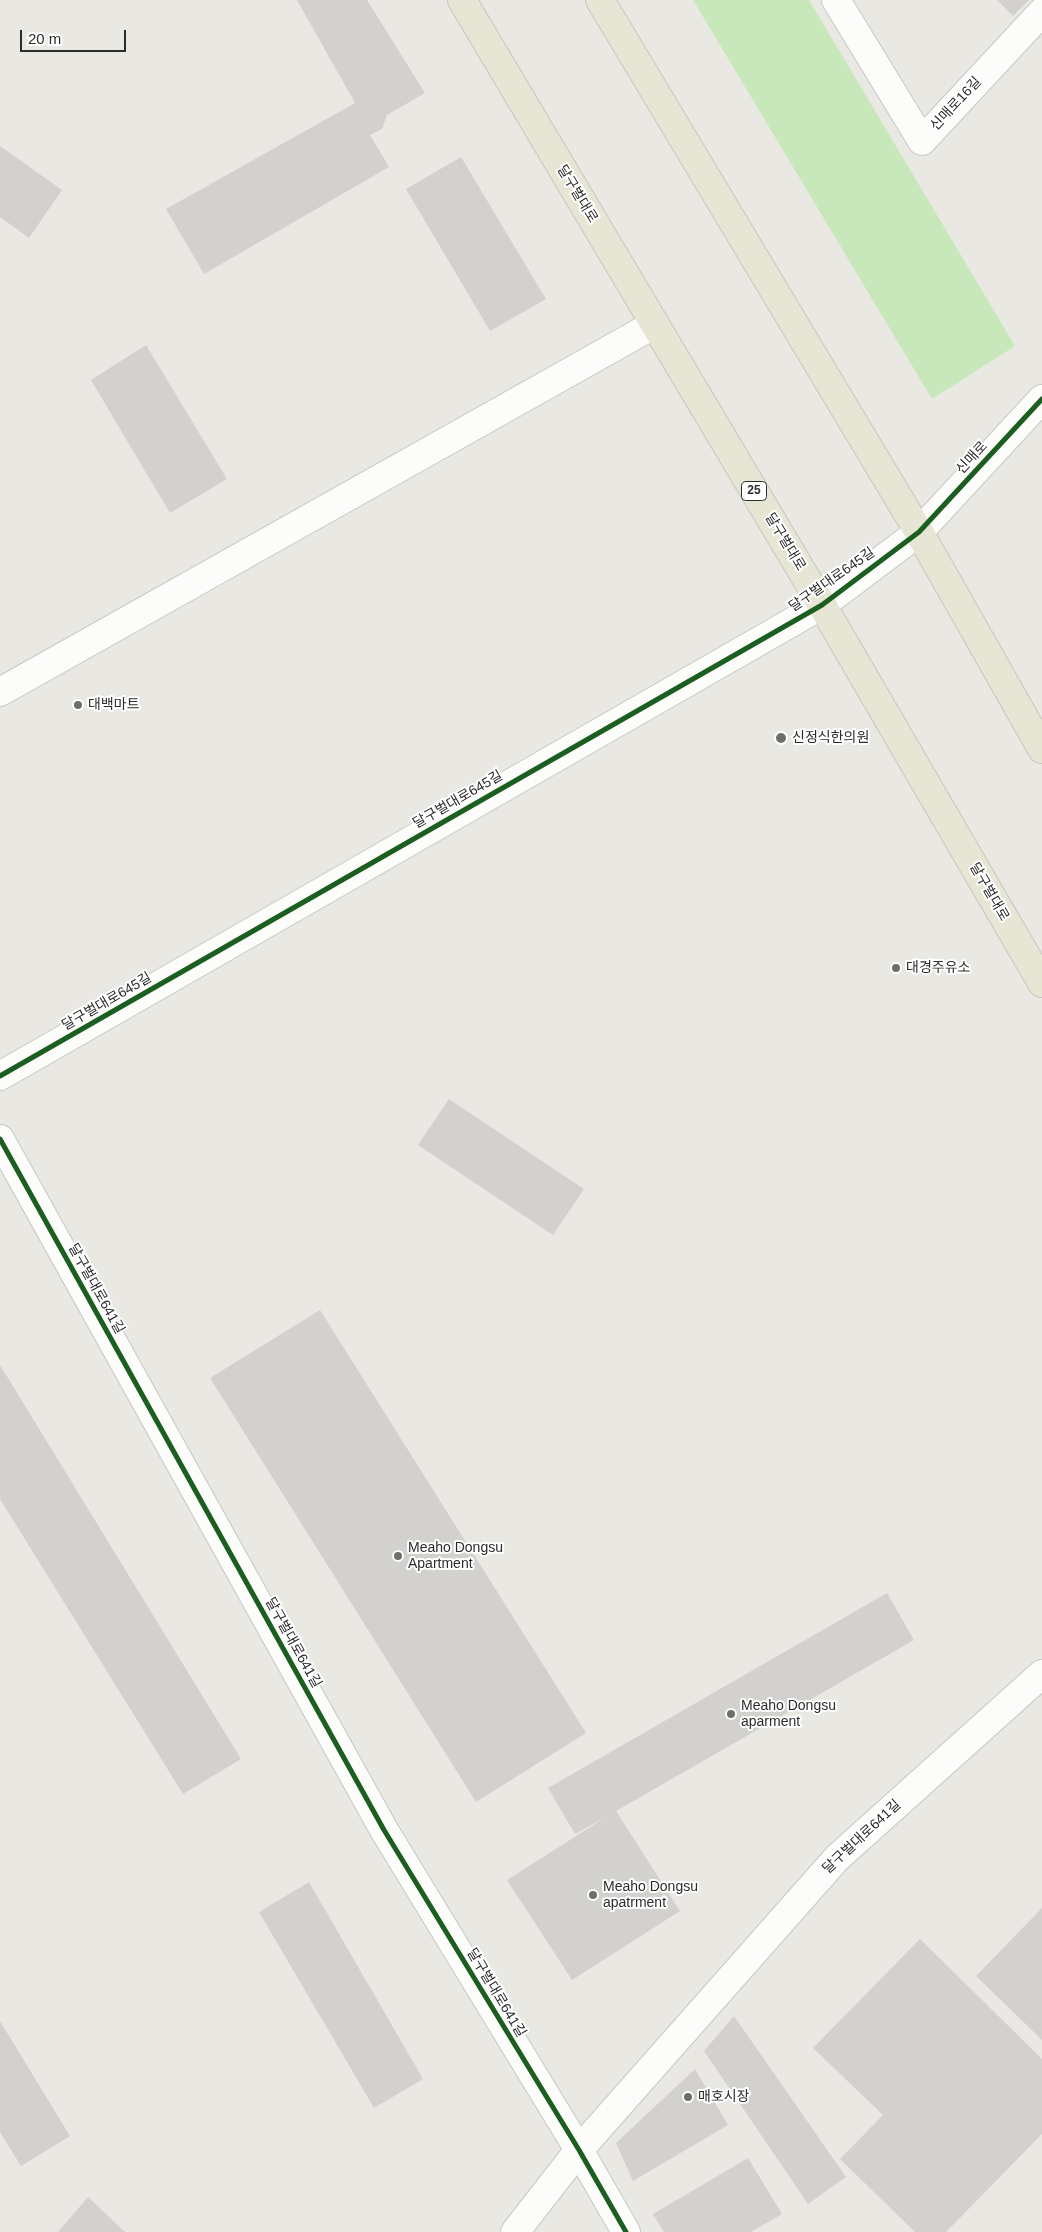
<!DOCTYPE html>
<meta charset="utf-8">
<style>
body{margin:0}
#map{position:relative;width:1042px;height:2232px;overflow:hidden;background:#eae8e2;font-family:Arial,sans-serif}
canvas{display:block}
.scale{position:absolute;left:20px;top:30px;width:106px;height:22px;box-sizing:border-box;border:2px solid #2c2c2c;border-top:0;padding-left:6px;font-size:15px;line-height:18px;white-space:nowrap;color:#2c2c2c;-webkit-text-stroke:4px #fff;paint-order:stroke}
</style>
<div id="map">
<canvas width="1042" height="2232"></canvas>
<div class="scale">20 m</div>
</div>
<script>
const ctx = document.querySelector('canvas').getContext('2d');
ctx.lineJoin = 'round';
function paint(path, color) { ctx.fillStyle = color; ctx.fill(path, 'evenodd'); }
function trace(path, color, width, dash) { ctx.strokeStyle = color; ctx.lineWidth = width; ctx.lineCap = dash ? 'butt' : 'round'; ctx.setLineDash(dash || []); ctx.stroke(path); }
function drawText(font, color, halo, rows, align = 'center') {
  ctx.font = font + ' Arial,"Noto Sans KR",sans-serif'; ctx.lineWidth = 4; ctx.setLineDash([]); ctx.textBaseline = 'middle'; ctx.strokeStyle = halo; ctx.fillStyle = color; for (const [text, x, y, turn = 0] of rows) {
    ctx.save(); ctx.translate(x, y); ctx.rotate((+turn || 0) * Math.PI / 180); ctx.textAlign = isNaN(turn) ? turn : align; if (halo) ctx.strokeText(text, 0, 0); ctx.fillText(text, 0, 0); ctx.restore();
  }
}
paint(new Path2D(`
 M 693,0 L 809,0 L 1015,346 L 932,399 Z`), '#c8e7ba');
paint(new Path2D(`
 M 297,0 L 367,0 L 425,93 L 387,115 L 382,129 L 370,135 L 389,167 L 204,274 L 166,209 L 355,103 Z
 M 997,0 L 1029,0 L 1013,16 Z
 M 0,146 L 62,190 L 29,238 L 0,217 Z
 M 461,157 L 546,299 L 490,331 L 406,189 Z
 M 146,345 L 227,479 L 170,513 L 91,380 Z
 M 449,1099 L 584,1189 L 553,1235 L 418,1145 Z
 M 320,1310 L 586,1733 L 476,1802 L 210,1378 Z
 M 0,1365 L 241,1759 L 183,1794 L 0,1499 Z
 M 887,1593 L 914,1640 L 616,1811 L 680,1911 L 572,1980 L 507,1880 L 606,1817 L 575,1834 L 548,1788 Z
 M 309,1882 L 423,2079 L 374,2108 L 259,1912 Z
 M 1042,1908 L 1042,2040 L 976,1976 Z
 M 920,1939 L 1042,2059 L 1042,2134 L 946,2232 L 915,2232 L 840,2159 L 883,2115 L 813,2048 Z
 M 734,2016 L 846,2177 L 808,2204 L 704,2051 Z
 M 0,2021 L 70,2136 L 21,2166 L 0,2132 Z
 M 695,2069 L 728,2125 L 633,2181 L 616,2143 Z
 M 748,2158 L 782,2214 L 751,2232 L 664,2232 L 653,2214 Z
 M 88,2197 L 125,2232 L 58,2232 Z`), '#d3d1cd');
const minor = new Path2D(`
 M 836,0 L 922,141 L 1042,12
 M 0,692 L 655,324
 M 0,1076 L 822,605 L 919,532 L 1042,399
 M 0,1139 L 384,1830 L 579,2150 L 626,2232
 M 515,2232 L 579,2150 L 837,1858 L 1042,1674`);
const major = new Path2D(`
 M 462,0 L 822,605 L 1042,983
 M 600,0 L 919,532 L 1042,749`);
trace(minor, '#c8c7c7', 30);
trace(major, '#c6c5c2', 30);
trace(minor, '#fcfcfb', 28);
trace(major, '#e7e5d4', 28);
trace(new Path2D(`
 M 0,1076 L 822,605 L 919,532 L 1042,399
 M 0,1139 L 384,1830 L 579,2150 L 626,2232`), '#1b5e20', 5);
for (const [x, y, r, color] of [
 [78,705,5,"#6e6e6c"],
 [781,738,6,"#6e6e6c"],
 [896,968,5,"#6e6e6c"],
 [398,1556,5,"#6e6e6c"],
 [731,1714,5,"#6e6e6c"],
 [593,1895,5,"#6e6e6c"],
 [688,2097,5,"#6e6e6c"]
]) { const dot = new Path2D(); dot.arc(x, y, r, 0, 2 * Math.PI); ctx.fillStyle = color; ctx.fill(dot); trace(dot, '#fff', 2); }
for (const [x, y, w] of [
 [754,491,25]
]) { const box = new Path2D(); box.roundRect(x - w / 2, y - 9.5, w, 19, 4); ctx.fillStyle = '#fff'; ctx.fill(box); trace(box, '#2c2c2c', 1); }
drawText('bold 12px', '#2c2c2c', null, [
 ["25",754,491]
]);
drawText('14px', '#2c2c2c', '#fff', [
 ["신매로16길",956,104,-47],
 ["달구벌대로",577,194,59],
 ["신매로",972,458,-47],
 ["달구벌대로",785,542,59],
 ["달구벌대로645길",832,580,-35],
 ["달구벌대로645길",458,800,-30],
 ["달구벌대로",989,892,60],
 ["달구벌대로645길",107,1002,-30],
 ["달구벌대로641길",96,1289,61],
 ["달구벌대로641길",293,1643,61],
 ["달구벌대로641길",862,1837,-43],
 ["달구벌대로641길",496,1993,59]
]);
drawText('14px', '#2c2c2c', '#fff', [
 ["대백마트",88,705],
 ["신정식한의원",792,738],
 ["대경주유소",906,968],
 ["Meaho Dongsu",408,1548],
 ["Apartment",408,1564],
 ["Meaho Dongsu",741,1706],
 ["aparment",741,1722],
 ["Meaho Dongsu",603,1887],
 ["apatrment",603,1903],
 ["매호시장",698,2097]
], 'left');
</script>
